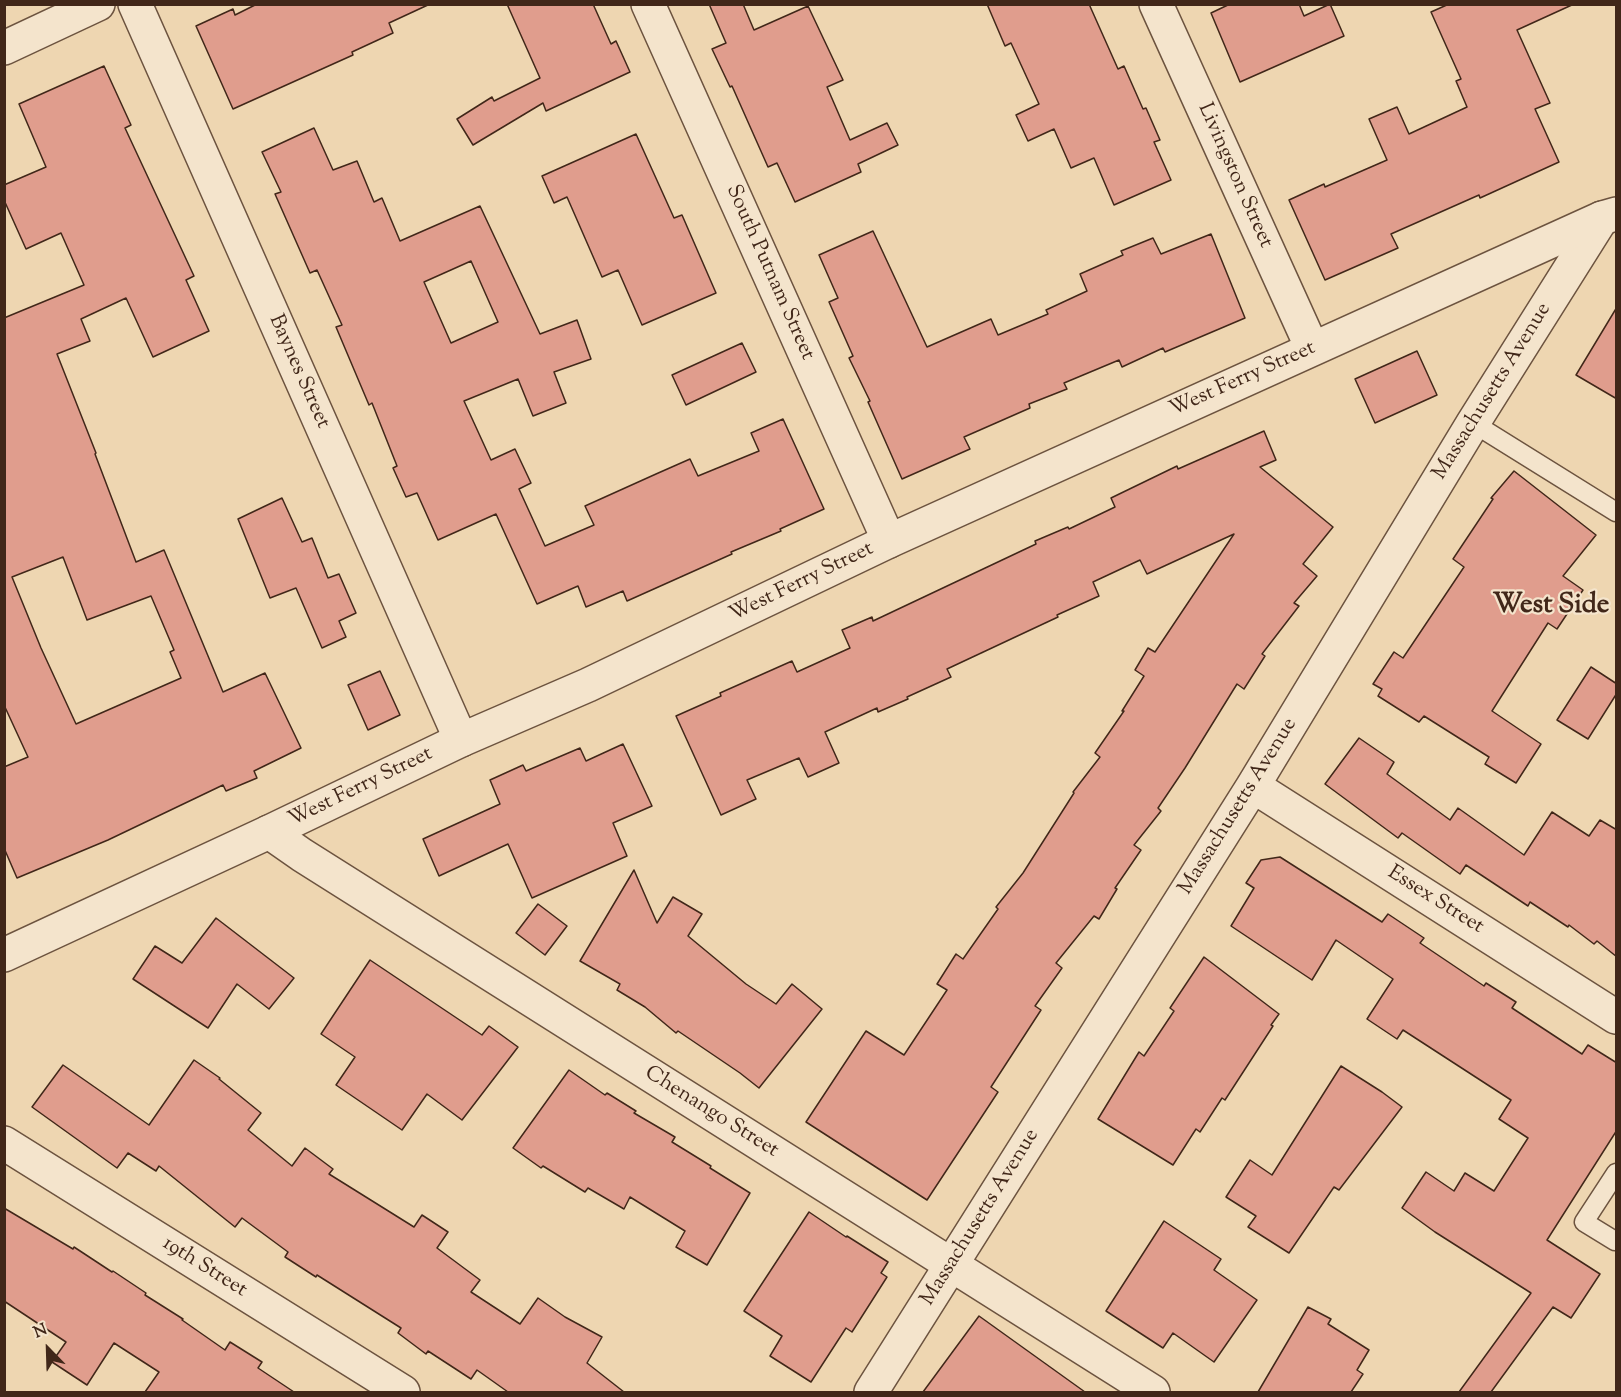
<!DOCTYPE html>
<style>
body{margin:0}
#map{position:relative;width:1621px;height:1397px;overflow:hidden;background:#eed6b1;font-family:"Sorts Mill Goudy",serif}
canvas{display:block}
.frame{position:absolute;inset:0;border:6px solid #412719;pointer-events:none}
.north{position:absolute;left:18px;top:1319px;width:60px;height:60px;-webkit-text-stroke:4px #f4e4cc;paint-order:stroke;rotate:337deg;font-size:16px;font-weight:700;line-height:24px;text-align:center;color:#412719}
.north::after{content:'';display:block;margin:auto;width:21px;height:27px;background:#412719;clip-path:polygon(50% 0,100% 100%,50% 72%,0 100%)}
</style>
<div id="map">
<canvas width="1621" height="1397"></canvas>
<div class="frame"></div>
<div class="north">N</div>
</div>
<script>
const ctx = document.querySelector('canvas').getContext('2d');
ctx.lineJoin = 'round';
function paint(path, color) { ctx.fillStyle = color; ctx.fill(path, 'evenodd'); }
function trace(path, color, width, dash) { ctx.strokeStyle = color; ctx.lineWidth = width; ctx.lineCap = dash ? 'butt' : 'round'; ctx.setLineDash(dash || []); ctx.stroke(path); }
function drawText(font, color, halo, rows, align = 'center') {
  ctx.font = font + ' "Sorts Mill Goudy",serif'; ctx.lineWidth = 4.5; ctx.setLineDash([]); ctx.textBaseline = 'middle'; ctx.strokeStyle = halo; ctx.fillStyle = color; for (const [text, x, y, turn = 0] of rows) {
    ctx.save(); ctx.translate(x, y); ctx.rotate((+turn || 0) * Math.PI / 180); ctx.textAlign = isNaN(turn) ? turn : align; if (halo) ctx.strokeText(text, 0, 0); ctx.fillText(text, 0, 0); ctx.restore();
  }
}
const building = new Path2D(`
 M 257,4 L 430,4 L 389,23 L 393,33 L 352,52 L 353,55 L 233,109 L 196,26 L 233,9 L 235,15 Z
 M 507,4 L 593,4 L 611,44 L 616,41 L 630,72 L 546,111 L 543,103 L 473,145 L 457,119 L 492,97 L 494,101 L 540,78 Z
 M 709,4 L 743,4 L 754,30 L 808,6 L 843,80 L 827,87 L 850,140 L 887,123 L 898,145 L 858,164 L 861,172 L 795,202 L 777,163 L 768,167 L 732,86 L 730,87 L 712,49 L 726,43 Z
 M 987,4 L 1089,4 L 1118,69 L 1124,66 L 1143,109 L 1146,108 L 1160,140 L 1154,142 L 1171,180 L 1114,205 L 1094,158 L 1071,168 L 1054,129 L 1028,141 L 1016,115 L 1039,104 L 1011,43 L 1005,46 Z
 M 1230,4 L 1299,4 L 1304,16 L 1330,4 L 1344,36 L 1240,82 L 1211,13 Z
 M 1449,4 L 1574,4 L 1517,30 L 1550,103 L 1535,109 L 1559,162 L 1480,198 L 1479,195 L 1391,234 L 1398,248 L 1325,280 L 1289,200 L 1324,184 L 1325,187 L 1387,160 L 1369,119 L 1397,107 L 1409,134 L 1467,107 L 1456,81 L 1461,79 L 1431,12 Z
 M 104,66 L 131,125 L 125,128 L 194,276 L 186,280 L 209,331 L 153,357 L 126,298 L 81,319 L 90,341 L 57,354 L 96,453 L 95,454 L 136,562 L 164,550 L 223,692 L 265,673 L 301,748 L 254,771 L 257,778 L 226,791 L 223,785 L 108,840 L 17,878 L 4,848 L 4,767 L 28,757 L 4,705 L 4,318 L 84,285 L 61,233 L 26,249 L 4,200 L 4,185 L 46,167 L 19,104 ZM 63,557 L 87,620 L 151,596 L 174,650 L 170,652 L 181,678 L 76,724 L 41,648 L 12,577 Z
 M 314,128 L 333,170 L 357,161 L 374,202 L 382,198 L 400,241 L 480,206 L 540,334 L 577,320 L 591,359 L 554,372 L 566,403 L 533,416 L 518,379 L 464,401 L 491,460 L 515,449 L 531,483 L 519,489 L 545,546 L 594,525 L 585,506 L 656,474 L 690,459 L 698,476 L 759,451 L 751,433 L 783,419 L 824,509 L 780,529 L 781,531 L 731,552 L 732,554 L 627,601 L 623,591 L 586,607 L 578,586 L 537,604 L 496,514 L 438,540 L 417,493 L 406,497 L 393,468 L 397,466 L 372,403 L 369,405 L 336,327 L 342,325 L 317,270 L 310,273 L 275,194 L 281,192 L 262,152 ZM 471,261 L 498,322 L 451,343 L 424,282 Z
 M 636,134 L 674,218 L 682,215 L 716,293 L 642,325 L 618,270 L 602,277 L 567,197 L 554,203 L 542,176 Z
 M 873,231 L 927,347 L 991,319 L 998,335 L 1048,314 L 1046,310 L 1087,291 L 1080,274 L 1123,255 L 1121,251 L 1153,238 L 1161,254 L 1211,234 L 1245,318 L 1165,352 L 1163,348 L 1122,367 L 1119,360 L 1064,383 L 1067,389 L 1029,404 L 1030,408 L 964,437 L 970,449 L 902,479 L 868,402 L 870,401 L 849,358 L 853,356 L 829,302 L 838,298 L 819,255 Z
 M 1617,307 L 1617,399 L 1576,375 Z
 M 742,343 L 756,372 L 686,405 L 672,375 Z
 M 1417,351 L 1437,395 L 1375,423 L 1355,379 Z
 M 1264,431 L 1276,460 L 1260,467 L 1333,527 L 1303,564 L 1317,576 L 1294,603 L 1299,606 L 1262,654 L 1265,656 L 1244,689 L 1237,684 L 1185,768 L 1158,808 L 1161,811 L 1134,845 L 1141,850 L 1115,888 L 1117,889 L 1099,919 L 1094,916 L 1056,963 L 1062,968 L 1035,1006 L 1041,1010 L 991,1087 L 998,1092 L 927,1200 L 806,1122 L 866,1031 L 904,1055 L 947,990 L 937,984 L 956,954 L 963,959 L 998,909 L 996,907 L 1023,873 L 1074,793 L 1073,792 L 1100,757 L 1095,753 L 1124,711 L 1122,711 L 1144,676 L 1135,670 L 1148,648 L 1155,652 L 1234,534 L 1147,574 L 1140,560 L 1093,582 L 1099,596 L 1057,615 L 1058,617 L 947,669 L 951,677 L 907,697 L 908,699 L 878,712 L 877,708 L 825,732 L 839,763 L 808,777 L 799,758 L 747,780 L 756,799 L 721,815 L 676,716 L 721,696 L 720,693 L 792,661 L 797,672 L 850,648 L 842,630 L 872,617 L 873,621 L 1036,544 L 1035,541 L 1068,527 L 1069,529 L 1115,507 L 1111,498 L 1177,466 L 1178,469 Z
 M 1514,471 L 1596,535 L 1563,576 L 1583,590 L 1557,629 L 1548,623 L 1492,711 L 1541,744 L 1516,783 L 1485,764 L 1489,757 L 1424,716 L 1419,722 L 1378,696 L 1382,689 L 1373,684 L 1394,652 L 1403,658 L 1464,567 L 1453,559 L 1493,499 L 1491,498 Z
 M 282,498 L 302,542 L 312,538 L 328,578 L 339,574 L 356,613 L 339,621 L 346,637 L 322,648 L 296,588 L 270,598 L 238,519 Z
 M 1591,667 L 1617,684 L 1617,693 L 1588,739 L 1557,720 Z
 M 380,671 L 400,715 L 368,730 L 348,685 Z
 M 1359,738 L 1394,762 L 1387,774 L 1450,820 L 1458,808 L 1524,855 L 1552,812 L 1589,836 L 1600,820 L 1617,830 L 1617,957 L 1597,941 L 1594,944 L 1569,925 L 1568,927 L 1530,902 L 1528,906 L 1466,865 L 1460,874 L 1402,833 L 1398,838 L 1325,784 Z
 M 623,744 L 652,806 L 613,823 L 627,856 L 532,898 L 508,844 L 439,876 L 423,839 L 500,804 L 490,780 L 523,765 L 526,771 L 580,748 L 586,761 Z
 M 1280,857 L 1382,922 L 1388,914 L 1424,938 L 1420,943 L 1484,986 L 1486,983 L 1516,1002 L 1512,1008 L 1582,1054 L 1588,1045 L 1617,1063 L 1617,1130 L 1547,1240 L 1600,1274 L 1571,1318 L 1553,1307 L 1491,1392 L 1459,1392 L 1531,1293 L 1435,1232 L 1402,1208 L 1426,1172 L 1454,1191 L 1465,1173 L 1494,1191 L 1528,1138 L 1499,1119 L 1511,1100 L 1403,1030 L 1397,1039 L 1367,1019 L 1393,979 L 1336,940 L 1312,980 L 1231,926 L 1254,888 L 1246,883 L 1261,860 Z
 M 634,870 L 657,923 L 673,897 L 702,914 L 688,936 L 746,984 L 776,1004 L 792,984 L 822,1009 L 759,1088 L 740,1073 L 678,1031 L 676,1033 L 645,1007 L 617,990 L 620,984 L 580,961 Z
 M 538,904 L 567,926 L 545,955 L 516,933 Z
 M 216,918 L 294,978 L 269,1009 L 237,984 L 208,1028 L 133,979 L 155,946 L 182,963 Z
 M 1204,957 L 1279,1014 L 1271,1025 L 1273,1026 L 1225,1100 L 1222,1098 L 1200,1132 L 1196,1129 L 1173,1165 L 1098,1119 L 1139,1052 L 1144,1056 L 1174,1011 L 1170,1008 Z
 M 370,960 L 482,1035 L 489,1026 L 518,1047 L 462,1120 L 427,1094 L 402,1130 L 336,1085 L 355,1057 L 321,1034 Z
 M 194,1060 L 220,1078 L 219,1079 L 261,1113 L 248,1130 L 292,1166 L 305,1148 L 333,1169 L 329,1174 L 414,1227 L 422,1215 L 448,1232 L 437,1248 L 480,1280 L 471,1292 L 520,1324 L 538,1298 L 565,1317 L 602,1337 L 587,1363 L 624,1392 L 508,1392 L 477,1370 L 471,1379 L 428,1351 L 426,1354 L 398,1333 L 401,1328 L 317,1275 L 316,1277 L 285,1257 L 288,1252 L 242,1218 L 235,1227 L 159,1166 L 156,1171 L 128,1153 L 117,1168 L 32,1107 L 63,1065 L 149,1125 Z
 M 1341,1066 L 1382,1092 L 1402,1107 L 1339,1190 L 1334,1187 L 1289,1253 L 1248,1227 L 1256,1216 L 1226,1197 L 1250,1160 L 1272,1175 Z
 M 569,1070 L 605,1095 L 607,1093 L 636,1111 L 634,1113 L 675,1137 L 672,1142 L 711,1166 L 710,1168 L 750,1193 L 707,1265 L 676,1247 L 685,1231 L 630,1197 L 624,1209 L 588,1188 L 585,1192 L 543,1166 L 541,1168 L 513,1148 Z
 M 4,1208 L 73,1249 L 74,1247 L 112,1272 L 113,1271 L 146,1293 L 145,1295 L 183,1319 L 182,1320 L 225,1350 L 230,1342 L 262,1362 L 258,1368 L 294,1392 L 145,1392 L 159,1372 L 114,1343 L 87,1385 L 52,1362 L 66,1342 L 4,1301 Z
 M 809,1212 L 846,1237 L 847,1236 L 888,1262 L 881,1273 L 887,1277 L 852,1332 L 846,1328 L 811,1382 L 770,1356 L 782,1336 L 744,1311 Z
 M 1164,1221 L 1221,1259 L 1214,1270 L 1257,1300 L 1214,1362 L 1173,1333 L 1163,1348 L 1106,1311 Z
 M 1308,1307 L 1331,1319 L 1328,1324 L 1369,1350 L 1357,1370 L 1363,1374 L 1351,1392 L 1258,1392 Z
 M 979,1316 L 1085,1392 L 923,1392 Z`);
paint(building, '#e09d8d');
trace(building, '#412719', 1.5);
const service = new Path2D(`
 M 1473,423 L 1616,512
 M 1615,1241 L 1584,1222 L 1616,1173`);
const minor = new Path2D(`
 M 135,4 L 461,740
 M 648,4 L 889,541
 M 1156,4 L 1312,348
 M 4,48 L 98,4
 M 1253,786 L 1616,1017
 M 269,832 L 302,855 L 1153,1392
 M 4,1143 L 403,1392
 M 871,1392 L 1253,786 L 1473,423 L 1602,218`);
const tertiary = new Path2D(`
 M 4,955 L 269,832 L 461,740 L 588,685 L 889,541 L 1602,218 L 1616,214`);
trace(service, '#6c533f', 21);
trace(minor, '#6c533f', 36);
trace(tertiary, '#6c533f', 36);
trace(service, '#f4e4cc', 18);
trace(minor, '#f4e4cc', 33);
trace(tertiary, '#f4e4cc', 33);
drawText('21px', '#412719', '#f4e4cc', [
 ["Livingston Street",1234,176,66],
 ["South Putnam Street",769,273,66],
 ["Baynes Street",298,372,66],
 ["West Ferry Street",1243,380,-24],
 ["Massachusetts Avenue",1493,392,-58],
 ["West Ferry Street",802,583,-26],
 ["West Ferry Street",361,788,-26],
 ["Massachusetts Avenue",1239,807,-58],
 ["Essex Street",1435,901,32],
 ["Chenango Street",711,1113,32],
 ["Massachusetts Avenue",981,1218,-58],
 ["19th Street",204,1268,32]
]);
drawText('bold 27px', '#412719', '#f4e4cc', [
 ["West Side",1551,607]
]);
</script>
